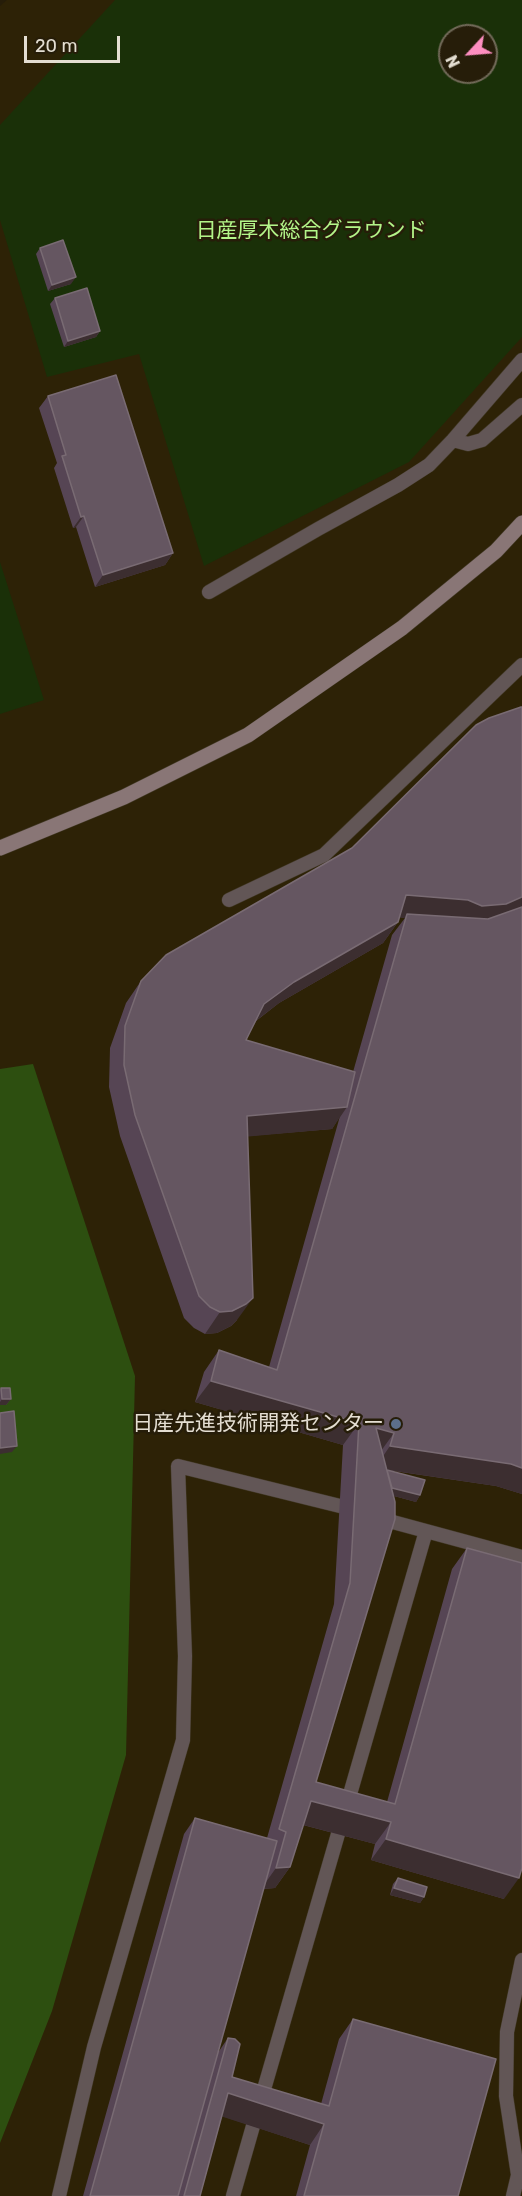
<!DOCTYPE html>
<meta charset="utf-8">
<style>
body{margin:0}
#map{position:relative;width:522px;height:2196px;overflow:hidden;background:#261d09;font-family:Rubik,sans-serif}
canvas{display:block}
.north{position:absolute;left:438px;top:24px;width:60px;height:60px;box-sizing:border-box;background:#261d09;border:2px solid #726a59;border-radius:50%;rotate:244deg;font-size:16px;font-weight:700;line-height:24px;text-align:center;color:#e4ded2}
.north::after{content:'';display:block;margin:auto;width:21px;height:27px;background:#fd8ec0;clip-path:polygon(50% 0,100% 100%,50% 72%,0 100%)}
.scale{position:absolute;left:24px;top:36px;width:96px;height:27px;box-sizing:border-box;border:3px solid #e4ded2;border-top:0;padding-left:8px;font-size:18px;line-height:21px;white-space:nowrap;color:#e4ded2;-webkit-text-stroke:4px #261d09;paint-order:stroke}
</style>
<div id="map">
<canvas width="522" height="2196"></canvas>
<div class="north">N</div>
<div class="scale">20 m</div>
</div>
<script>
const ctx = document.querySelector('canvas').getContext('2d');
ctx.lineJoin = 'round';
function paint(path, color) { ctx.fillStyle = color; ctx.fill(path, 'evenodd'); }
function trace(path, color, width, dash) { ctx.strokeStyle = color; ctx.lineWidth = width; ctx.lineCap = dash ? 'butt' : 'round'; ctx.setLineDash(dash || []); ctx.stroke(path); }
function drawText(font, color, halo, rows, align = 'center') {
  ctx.font = font + ' Rubik,"Noto Sans JP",sans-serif'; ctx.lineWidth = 5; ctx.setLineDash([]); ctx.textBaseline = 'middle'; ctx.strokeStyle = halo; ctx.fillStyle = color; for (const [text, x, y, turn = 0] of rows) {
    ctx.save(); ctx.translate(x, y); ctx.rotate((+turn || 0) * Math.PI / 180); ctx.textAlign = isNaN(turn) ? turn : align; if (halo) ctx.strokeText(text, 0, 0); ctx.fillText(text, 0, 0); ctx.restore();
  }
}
paint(new Path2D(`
 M 7,0 L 522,0 L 522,2196 L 0,2196 L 0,6 ZM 450,36 L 486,36 L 486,72 L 450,72 Z`), '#2d2206');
paint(new Path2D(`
 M 115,0 L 522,0 L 522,337 L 409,462 L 204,566 L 139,354 L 47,377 L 0,220 L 0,125 ZM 450,36 L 486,36 L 486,72 L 450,72 Z
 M 0,562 L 44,700 L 0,714 Z`), '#1a3008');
paint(new Path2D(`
 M 33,1064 L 135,1376 L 126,1755 L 52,2011 L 0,2143 L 0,1069 Z`), '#2d4f10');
const lane = new Path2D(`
 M 453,440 L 468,444 L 482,440 L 522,405
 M 209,592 L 318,529 L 398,485 L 429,465 L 453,440 L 522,360
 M 229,900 L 324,855 L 522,665
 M 378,1518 L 522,1557
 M 346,1808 L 426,1531
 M 260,2103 L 338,1834
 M 59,2196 L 94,2047 L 183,1740 L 185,1656 L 178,1466 L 340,1506
 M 233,2196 L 253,2126
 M 513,2196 L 518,2175 L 506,2096 L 507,2032 L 522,1960`);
const secondary = new Path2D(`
 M 0,848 L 124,797 L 248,735 L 402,628 L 496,551 L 522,523`);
trace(lane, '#413825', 15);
trace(secondary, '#413825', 16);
trace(lane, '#625656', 14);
trace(secondary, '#897676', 15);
paint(new Path2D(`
 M 40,248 L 71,284 L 48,291 L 36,254 Z
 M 55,298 L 100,331 L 96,337 L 64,347 L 50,304 Z
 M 48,396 L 173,553 L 165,565 L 95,587 L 76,527 L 73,528 L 54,468 L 57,463 L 39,408 Z
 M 522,707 L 522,1494 L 496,1486 L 387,1470 L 420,1495 L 416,1502 L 394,1496 L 316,1782 L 387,1802 L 452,1569 L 467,1548 L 504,1899 L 371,1860 L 375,1844 L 303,1825 L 290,1867 L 275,1888 L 263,1889 L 217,2054 L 228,2038 L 232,2077 L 321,2104 L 339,2039 L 353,2019 L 458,2196 L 296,2196 L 310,2145 L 222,2116 L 200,2196 L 83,2196 L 184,1834 L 195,1818 L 267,1838 L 334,1604 L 343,1445 L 195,1402 L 204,1372 L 219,1350 L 269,1367 L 340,1116 L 332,1129 L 248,1136 L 237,1320 L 231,1326 L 217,1333 L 205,1334 L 194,1328 L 184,1318 L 120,1136 L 109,1087 L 110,1048 L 126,1003 L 141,981 L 352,848 ZM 399,917 L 405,918 L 392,935 L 353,1072 L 246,1040 L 256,1021 L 279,1003 L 383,943 L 398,922 Z
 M 1,1388 L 11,1399 L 6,1405 L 0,1405 L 0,1390 Z
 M 398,1878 L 424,1897 L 420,1903 L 390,1895 L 393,1884 Z`), '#564554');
paint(new Path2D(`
 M 76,277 L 71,284 L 48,291 L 52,285 Z
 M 100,331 L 96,337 L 64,347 L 68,341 Z
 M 84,516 L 76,527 L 73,528 L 81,517 Z
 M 173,553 L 165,565 L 95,587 L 103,575 Z
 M 406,895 L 468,900 L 522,897 L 522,911 L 491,926 L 407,914 L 405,918 L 391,917 Z
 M 398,922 L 383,943 L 279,1003 L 249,1026 L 264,1004 L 294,982 Z
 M 347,1107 L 332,1129 L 232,1138 L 247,1116 Z
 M 253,1298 L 237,1320 L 231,1326 L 217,1333 L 205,1334 L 220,1312 Z
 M 211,1381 L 359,1423 L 343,1445 L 195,1402 Z
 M 2,1399 L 11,1399 L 6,1405 L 0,1405 L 0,1402 Z
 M 376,1428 L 394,1433 L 378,1455 Z
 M 17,1446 L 12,1452 L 0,1454 L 0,1448 Z
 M 390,1446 L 511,1464 L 522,1468 L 522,1494 L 496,1486 L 375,1468 Z
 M 380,1485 L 420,1495 L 416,1502 L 376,1491 Z
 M 311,1801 L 391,1822 L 375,1844 L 296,1823 Z
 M 386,1839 L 519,1878 L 504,1899 L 371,1860 Z
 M 290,1867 L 275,1888 L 261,1889 L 276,1868 Z
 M 394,1888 L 424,1897 L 420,1903 L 390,1895 Z
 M 228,2093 L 324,2124 L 310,2145 L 214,2114 Z`), '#3c2e30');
const building = new Path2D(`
 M 63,240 L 76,277 L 52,285 L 40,248 Z
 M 87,288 L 100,331 L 68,341 L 55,298 Z
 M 116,375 L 173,553 L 103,575 L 84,516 L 81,517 L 62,456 L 66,455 L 48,396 Z
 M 521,707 L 522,707 L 522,897 L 506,904 L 482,906 L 468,900 L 406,895 L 398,922 L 294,982 L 264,1004 L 246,1040 L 355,1072 L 347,1107 L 247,1116 L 253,1298 L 246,1304 L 232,1311 L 220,1312 L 210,1307 L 199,1296 L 135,1115 L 124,1065 L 125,1026 L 141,981 L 166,955 L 352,848 L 476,725 L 489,718 Z
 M 522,907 L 522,1468 L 511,1464 L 390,1446 L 394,1433 L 376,1428 L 395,1502 L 395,1519 L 316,1782 L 395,1804 L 467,1548 L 522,1563 L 522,1868 L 519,1878 L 386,1839 L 391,1822 L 311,1801 L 290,1867 L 276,1868 L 286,1832 L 279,1829 L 350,1583 L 359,1423 L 211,1381 L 219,1350 L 277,1370 L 407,914 L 488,919 Z
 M 1,1388 L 10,1388 L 11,1399 L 2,1399 Z
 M 14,1411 L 17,1446 L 0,1448 L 0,1413 Z
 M 387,1470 L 425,1480 L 420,1495 L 392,1488 Z
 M 195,1818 L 277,1841 L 178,2196 L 90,2196 Z
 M 398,1878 L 427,1887 L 424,1897 L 394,1888 Z
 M 353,2019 L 496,2059 L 458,2196 L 304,2196 L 324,2124 L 228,2093 L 200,2196 L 184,2196 L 228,2038 L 235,2039 L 240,2044 L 232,2077 L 329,2106 Z`);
paint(building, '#655661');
trace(building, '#796b73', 1.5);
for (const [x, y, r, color] of [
 [396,1424,6,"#5c6f8a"]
]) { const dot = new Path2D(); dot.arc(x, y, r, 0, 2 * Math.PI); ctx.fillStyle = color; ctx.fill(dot); trace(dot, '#261d09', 2); }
drawText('21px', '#b3f589', '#261d09', [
 ["日産厚木総合グラウンド",311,231]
]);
drawText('21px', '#e4ded2', '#261d09', [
 ["日産先進技術開発センター",384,1424]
], 'right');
</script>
